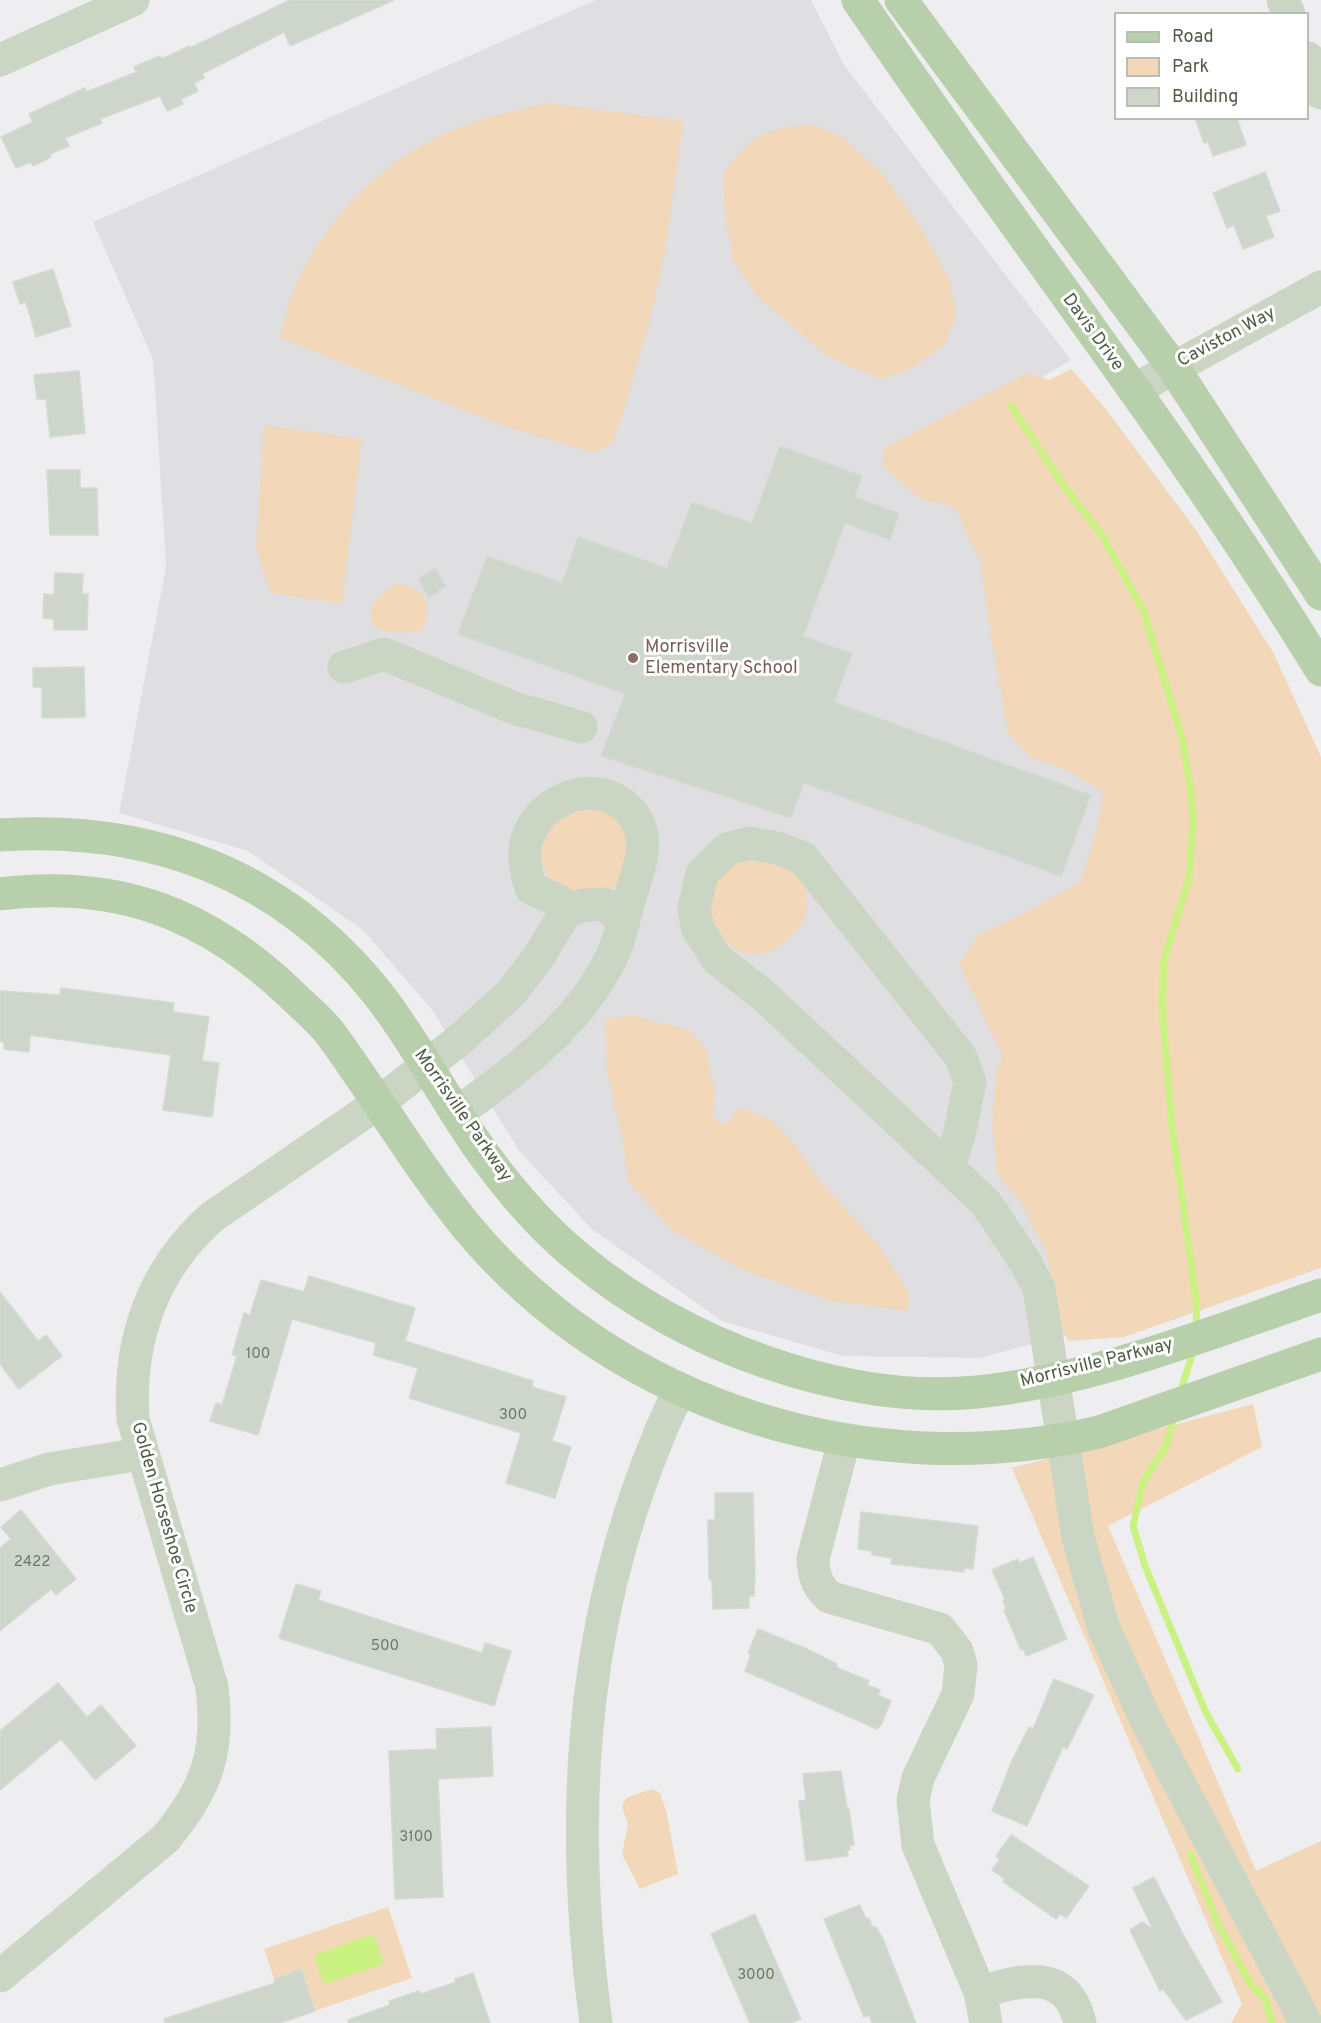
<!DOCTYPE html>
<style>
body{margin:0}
#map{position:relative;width:1321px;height:2023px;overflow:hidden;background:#eeedf0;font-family:Overpass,sans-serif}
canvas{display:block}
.legend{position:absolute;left:1114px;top:12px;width:195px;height:108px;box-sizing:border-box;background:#fff;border:2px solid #b8beb4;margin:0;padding:8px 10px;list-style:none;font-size:18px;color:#4d5c44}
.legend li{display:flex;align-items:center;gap:12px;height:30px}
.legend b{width:30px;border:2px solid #b8beb4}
</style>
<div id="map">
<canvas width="1321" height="2023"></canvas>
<ul class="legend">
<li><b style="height:8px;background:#b7cfab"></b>Road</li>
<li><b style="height:16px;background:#f2d7b8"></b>Park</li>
<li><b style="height:16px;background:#ced6cc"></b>Building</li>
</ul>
</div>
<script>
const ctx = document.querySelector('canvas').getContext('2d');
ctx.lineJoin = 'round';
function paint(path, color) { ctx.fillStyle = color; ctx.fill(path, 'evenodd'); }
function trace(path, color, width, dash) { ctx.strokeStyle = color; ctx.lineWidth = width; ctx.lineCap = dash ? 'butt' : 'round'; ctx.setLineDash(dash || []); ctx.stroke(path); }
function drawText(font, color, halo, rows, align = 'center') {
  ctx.font = font + ' Overpass,sans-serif'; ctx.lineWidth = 6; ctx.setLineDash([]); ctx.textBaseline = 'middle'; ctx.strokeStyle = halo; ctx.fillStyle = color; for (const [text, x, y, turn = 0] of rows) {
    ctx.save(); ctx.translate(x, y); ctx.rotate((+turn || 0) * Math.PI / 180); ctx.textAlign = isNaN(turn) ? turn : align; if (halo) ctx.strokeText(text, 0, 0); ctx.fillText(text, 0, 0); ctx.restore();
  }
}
paint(new Path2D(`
 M 596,0 L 811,0 L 844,65 L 1071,360 L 981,413 L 1152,743 L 1128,1318 L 980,1358 L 843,1356 L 722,1321 L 592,1229 L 520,1152 L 433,1011 L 363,930 L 248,851 L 119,813 L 166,567 L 153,359 L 93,222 Z`), '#dfdfe2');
paint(new Path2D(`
 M 547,103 L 683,121 L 665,252 L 647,332 L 614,441 L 594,453 L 504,426 L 280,338 C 285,321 288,302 295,286 C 331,210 385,157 463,126 C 489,115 519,111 547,103 Z
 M 811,124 L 842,137 L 883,174 L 920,227 L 950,280 L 956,315 L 945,344 L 912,368 L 881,379 L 829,357 L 759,298 L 733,260 L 725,214 L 723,174 C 753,134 762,130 811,124 Z
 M 1071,369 L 1105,408 L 1196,530 L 1274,654 L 1321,757 L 1321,1268 L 1124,1337 L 1068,1341 L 1060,1324 L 1046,1251 L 1020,1201 L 998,1175 L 992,1123 L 996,1077 L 1002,1055 L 959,964 L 977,936 L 1038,906 L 1081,881 L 1098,825 L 1103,792 L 1061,767 L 1031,758 L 1008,733 L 992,643 L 981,563 L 954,506 L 922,500 L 882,465 L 885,448 L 1027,373 L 1049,380 Z
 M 264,425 L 362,439 L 342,603 L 270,593 L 256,547 Z
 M 398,583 C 428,592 433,600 423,631 C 410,632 393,635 380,629 C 356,616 383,589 398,583 Z
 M 603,806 L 626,827 C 626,840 629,856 626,869 C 617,909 529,899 541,840 C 543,830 553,820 558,812 Z
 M 749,857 C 761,860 783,862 793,870 C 813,886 811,920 793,935 C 785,941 776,950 767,953 C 716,967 679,883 749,857 Z
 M 632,1015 L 688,1030 L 705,1048 L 715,1094 L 712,1113 L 719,1124 L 726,1124 L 739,1108 L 770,1119 L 793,1142 L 816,1176 L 880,1247 L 909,1293 L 908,1311 L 827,1300 L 741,1269 L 672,1230 L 628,1181 L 622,1136 L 607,1072 L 605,1019 Z
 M 1253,1404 L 1262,1447 L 1108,1526 L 1256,1871 L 1321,1841 L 1321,2023 L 1231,2023 L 1242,2004 L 1012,1468 Z
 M 652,1789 L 660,1793 L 667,1814 L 678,1874 L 640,1889 L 622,1854 L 628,1825 L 622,1806 L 626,1798 Z
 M 388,1907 L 412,1978 L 288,2020 L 264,1949 Z`), '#f2d7b8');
paint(new Path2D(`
 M 373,1934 L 384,1964 L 324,1984 L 314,1955 Z`), '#c9f282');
trace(new Path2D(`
 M 1011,406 L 1063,485 L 1102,535 L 1143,610 L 1182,737 L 1191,792 L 1193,819 L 1189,878 L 1164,960 L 1162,1006 L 1172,1127 L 1197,1306 L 1196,1329
 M 1180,1393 L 1194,1349
 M 1174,1415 L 1166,1446 L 1143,1482 L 1133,1526 L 1145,1566 L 1206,1713 L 1238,1769
 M 1190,1854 L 1218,1924 L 1250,1983 L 1265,1999 L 1272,2023`), '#c9f282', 7);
const building = new Path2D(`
 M 290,0 L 394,0 L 290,46 L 284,32 L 202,74 L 204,78 L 194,83 L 198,91 L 181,99 L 183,104 L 167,111 L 160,96 L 100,119 L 102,123 L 65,138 L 69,146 L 50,154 L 51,157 L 33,166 L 31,162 L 16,168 L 1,137 L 33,122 L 29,114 L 85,88 L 86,92 L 137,72 L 134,67 L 160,56 L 161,59 L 190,46 L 190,48 Z
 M 1195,118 L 1237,118 L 1246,145 L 1213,156 L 1208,142 L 1204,143 Z
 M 1265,172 L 1280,211 L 1266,216 L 1274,237 L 1243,249 L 1234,225 L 1227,228 L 1213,193 Z
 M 53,269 L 71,326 L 36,337 L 26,302 L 20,304 L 13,282 Z
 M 79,371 L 85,433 L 50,437 L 46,399 L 37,399 L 34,375 Z
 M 780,446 L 862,476 L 854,497 L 899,513 L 890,540 L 845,523 L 803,636 L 852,654 L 834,702 L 1091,795 L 1061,876 L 804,783 L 791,818 L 601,756 L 625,694 L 458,634 L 487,556 L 562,583 L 578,537 L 667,568 L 692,502 L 752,523 Z
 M 47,470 L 80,470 L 80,488 L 97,488 L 98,535 L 50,535 Z
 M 435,568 L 446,586 L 429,597 L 418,579 Z
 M 55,573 L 83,574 L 82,594 L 88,594 L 87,630 L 54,630 L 54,619 L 43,618 L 44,594 L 54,595 Z
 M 84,667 L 85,717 L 42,718 L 42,687 L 33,687 L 33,668 Z
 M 61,988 L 174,1003 L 173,1012 L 209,1017 L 202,1061 L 219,1063 L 212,1117 L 163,1110 L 171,1055 L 30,1035 L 29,1052 L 4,1049 L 4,1042 L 0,1041 L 0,991 L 60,995 Z
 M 309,1276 L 415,1308 L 405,1341 L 533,1381 L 532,1387 L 566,1397 L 552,1441 L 571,1447 L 555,1498 L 506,1483 L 521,1433 L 409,1398 L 418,1368 L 373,1355 L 376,1343 L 292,1319 L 258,1435 L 210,1421 L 216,1403 L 222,1405 L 237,1356 L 232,1355 L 244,1313 L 250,1315 L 261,1280 L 304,1292 Z
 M 0,1292 L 38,1341 L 46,1335 L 62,1356 L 19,1389 L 0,1364 Z
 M 715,1493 L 753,1493 L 755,1574 L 754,1596 L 749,1596 L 749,1608 L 713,1609 L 712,1580 L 709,1580 L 708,1526 L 708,1520 L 715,1520 Z
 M 21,1510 L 76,1579 L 56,1595 L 51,1589 L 0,1631 L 0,1548 L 11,1539 L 1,1527 Z
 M 861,1512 L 978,1526 L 973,1569 L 964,1568 L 964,1572 L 891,1564 L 892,1558 L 872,1555 L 872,1551 L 858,1549 Z
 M 1033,1557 L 1067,1639 L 1026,1656 L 1024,1649 L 1021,1650 L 1004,1610 L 1006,1609 L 1003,1600 L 1005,1599 L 992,1570 L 1018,1559 L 1019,1563 Z
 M 296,1584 L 321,1591 L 318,1600 L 482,1653 L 485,1643 L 511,1651 L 494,1706 L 279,1638 Z
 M 758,1629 L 805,1648 L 837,1664 L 836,1667 L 869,1681 L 867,1685 L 880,1690 L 878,1695 L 891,1701 L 881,1725 L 877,1729 L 745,1671 L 751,1655 L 748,1653 Z
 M 1054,1679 L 1094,1695 L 1067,1749 L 1063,1747 L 1027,1826 L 992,1811 L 1012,1761 L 1029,1727 L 1033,1729 Z
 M 58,1683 L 87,1717 L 101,1705 L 136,1746 L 95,1780 L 61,1739 L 0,1790 L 0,1731 Z
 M 491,1727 L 493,1776 L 438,1779 L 443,1897 L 395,1899 L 389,1751 L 437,1749 L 436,1729 Z
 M 841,1771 L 847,1808 L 849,1808 L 854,1845 L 850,1845 L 850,1850 L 847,1850 L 848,1856 L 806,1861 L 799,1801 L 806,1800 L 803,1774 Z
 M 1011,1835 L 1089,1886 L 1066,1918 L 1060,1914 L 1056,1919 L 1003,1882 L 1005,1879 L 992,1870 L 1000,1859 L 996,1856 Z
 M 1154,1877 L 1185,1938 L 1222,2002 L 1186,2020 L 1163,1989 L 1160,1991 L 1130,1930 L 1142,1922 L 1153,1929 L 1133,1888 Z
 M 860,1905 L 866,1919 L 869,1918 L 873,1928 L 876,1927 L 883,1939 L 916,2023 L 872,2023 L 869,2015 L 864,2017 L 824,1919 Z
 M 755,1914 L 801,2019 L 790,2023 L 750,2023 L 711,1934 Z
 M 301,1969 L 315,2011 L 280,2023 L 165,2023 L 164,2019 L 275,1983 L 274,1979 Z
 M 473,1973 L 490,2023 L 349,2023 L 348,2020 L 390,2005 L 389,2001 L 419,1991 L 421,1994 L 456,1982 L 455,1979 Z`);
paint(building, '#ced6cc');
trace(building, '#d2dad1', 1.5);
trace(new Path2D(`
 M 1283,0 L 1289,14
 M 1308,58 L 1321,93
 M 0,60 L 133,0
 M 1134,390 L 1321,287
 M 344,667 L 384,654 L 514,708 L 581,727
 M 457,1113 C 516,1070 580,1024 612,956 C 622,936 625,912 632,891 C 641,864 652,833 629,810 C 597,776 540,798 527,839 C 522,854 526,874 531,888 L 561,902 L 565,913
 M 949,1167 L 959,1135 L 970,1082 L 961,1057 L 803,858 L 777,848 L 750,843 L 727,849 L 702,874 L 694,909 L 698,929 L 717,959 L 763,995 L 986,1203 L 1024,1260 L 1039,1288 L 1078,1537 L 1104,1629 L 1147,1722 L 1306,2023
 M 844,1441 L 813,1559 C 814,1576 816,1584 829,1597 L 940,1629 L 957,1651 L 961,1665 L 958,1694 L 918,1778 L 913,1800 L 918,1845 L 980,1992 L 986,2023
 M 0,1485 L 49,1469 L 141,1454
 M 0,1976 L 166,1838 C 207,1788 220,1752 212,1687 L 133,1419 C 128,1341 152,1270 212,1217 L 377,1104 L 458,1041 L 511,993 L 538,958 L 565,913 L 583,905 L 604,904 L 617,915 L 621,923
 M 980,1992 C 1021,1980 1067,1967 1080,2023
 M 596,2023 C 566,1802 582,1594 679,1390`), '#cad6c3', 33);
trace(new Path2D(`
 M 858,0 C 1010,225 1179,438 1321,670
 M 901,0 L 1173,367 L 1321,594
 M 0,835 C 151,825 283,874 378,994 C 418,1045 447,1104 485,1156 C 512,1193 544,1230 580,1259 C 682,1344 843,1405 977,1392 C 1095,1380 1209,1333 1321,1295
 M 0,894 C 118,879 208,914 293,996 C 305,1008 320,1020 330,1033 C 377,1097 417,1166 467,1227 C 618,1409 871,1485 1099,1432 L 1321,1354`), '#b7cfab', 33);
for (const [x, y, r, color] of [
 [633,658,6,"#8d6e63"]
]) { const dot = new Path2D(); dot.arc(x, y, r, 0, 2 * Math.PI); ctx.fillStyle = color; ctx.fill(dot); trace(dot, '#fff', 2); }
drawText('15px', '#6d7a66', null, [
 ["100",258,1355],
 ["300",513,1416],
 ["2422",32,1563],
 ["500",385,1647],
 ["3100",416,1838],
 ["3000",756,1976]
]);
drawText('18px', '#4d5c44', '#fff', [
 ["Davis Drive",1092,333,54],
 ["Caviston Way",1227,338,-28],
 ["Morrisville Parkway",462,1116,55],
 ["Morrisville Parkway",1097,1364,-14],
 ["Golden Horseshoe Circle",163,1518,74]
]);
drawText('18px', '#785e54', '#fff', [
 ["Morrisville",645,648],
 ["Elementary School",645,669]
], 'left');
</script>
